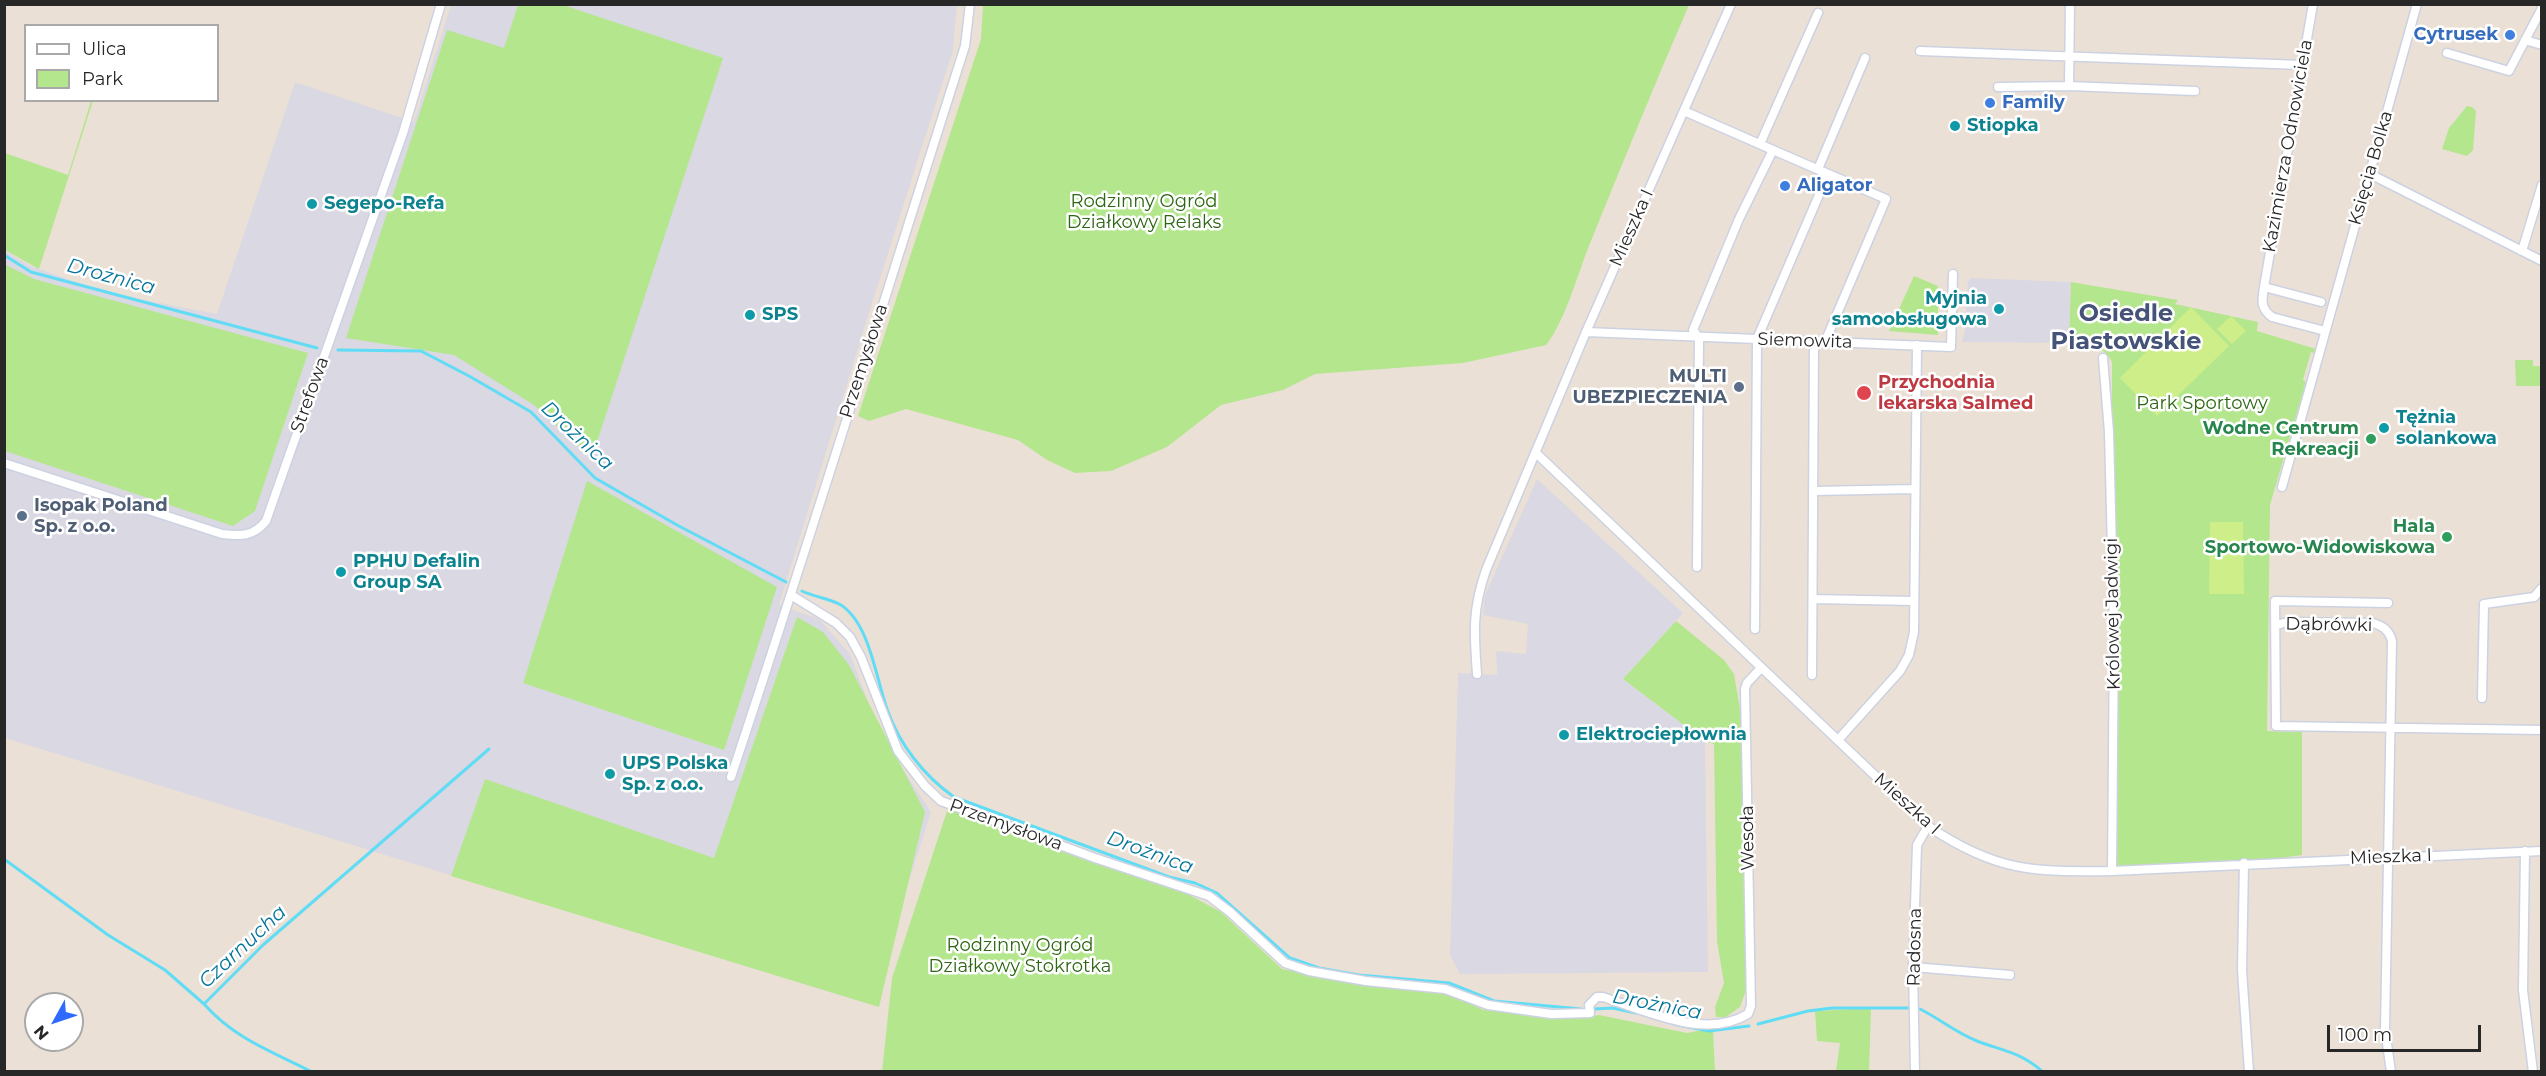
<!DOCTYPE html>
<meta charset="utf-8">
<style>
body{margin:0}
#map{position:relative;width:2546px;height:1076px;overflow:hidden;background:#ebe0d6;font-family:Montserrat,sans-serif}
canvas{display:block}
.frame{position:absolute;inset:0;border:6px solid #272727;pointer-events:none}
.legend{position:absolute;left:24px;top:24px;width:195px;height:78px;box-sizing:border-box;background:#fff;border:2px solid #a9a9a9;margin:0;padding:8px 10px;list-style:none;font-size:18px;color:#272727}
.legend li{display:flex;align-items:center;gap:12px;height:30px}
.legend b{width:30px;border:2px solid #a9a9a9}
.north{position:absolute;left:24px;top:992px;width:60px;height:60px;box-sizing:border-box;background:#fff;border:2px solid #a9a9a9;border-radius:50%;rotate:230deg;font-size:16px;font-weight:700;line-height:24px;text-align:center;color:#272727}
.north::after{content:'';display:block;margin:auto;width:21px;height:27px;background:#2f6aff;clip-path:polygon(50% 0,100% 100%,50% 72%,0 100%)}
.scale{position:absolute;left:2327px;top:1025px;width:154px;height:27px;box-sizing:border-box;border:3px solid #272727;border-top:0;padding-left:8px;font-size:18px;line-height:21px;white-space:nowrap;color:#272727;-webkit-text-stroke:4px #fff;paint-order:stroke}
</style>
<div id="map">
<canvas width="2546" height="1076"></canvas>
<div class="frame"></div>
<ul class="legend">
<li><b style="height:8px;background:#fff"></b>Ulica</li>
<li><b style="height:16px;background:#b4e68e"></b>Park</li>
</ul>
<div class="north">N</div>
<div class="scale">100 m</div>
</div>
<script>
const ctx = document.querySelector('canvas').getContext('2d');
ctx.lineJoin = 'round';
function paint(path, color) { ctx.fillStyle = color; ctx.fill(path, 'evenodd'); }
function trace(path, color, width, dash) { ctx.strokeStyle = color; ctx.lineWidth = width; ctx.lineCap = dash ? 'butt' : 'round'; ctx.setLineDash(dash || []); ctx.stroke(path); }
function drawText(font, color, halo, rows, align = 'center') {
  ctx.font = font + ' Montserrat,sans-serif'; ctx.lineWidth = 5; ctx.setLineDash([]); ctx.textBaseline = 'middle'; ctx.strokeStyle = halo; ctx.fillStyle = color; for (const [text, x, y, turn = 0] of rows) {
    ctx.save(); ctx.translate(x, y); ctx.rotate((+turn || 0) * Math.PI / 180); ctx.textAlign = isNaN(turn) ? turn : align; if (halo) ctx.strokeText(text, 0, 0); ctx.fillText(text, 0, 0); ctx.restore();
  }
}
paint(new Path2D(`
 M 451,5 L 957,5 L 953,50 L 869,313 L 779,605 L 819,619 L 850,654 L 881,736 L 931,812 L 894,928 L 879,1007 L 5,738 L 4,250 L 29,265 L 103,292 L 217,314 L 295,82 L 414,122 Z
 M 1971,278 L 2071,282 L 2069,343 L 1962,342 L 1965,330 L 1968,281 Z
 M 1537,479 L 1683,613 L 1623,679 L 1705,741 L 1708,972 L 1460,974 L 1450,955 L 1458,673 L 1497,675 L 1496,651 L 1526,654 L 1528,624 L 1483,615 L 1485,595 Z`), '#dad8e2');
paint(new Path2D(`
 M 518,5 L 563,5 L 723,58 L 592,457 L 534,405 L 454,355 L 346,338 L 447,30 L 504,48 Z
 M 983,5 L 983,4 L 1689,5 C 1655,83 1623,162 1591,241 C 1578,272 1566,320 1546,345 L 1463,363 L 1315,374 L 1283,390 L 1221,405 L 1167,447 L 1111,471 L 1075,473 L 1047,460 L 1018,440 L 906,409 L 869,421 L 858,416 L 981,39 Z
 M 91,101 L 93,101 L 39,269 L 5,250 L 5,153 L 68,175 Z
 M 2467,106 L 2472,107 L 2476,111 L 2473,150 L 2467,156 L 2442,149 L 2449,128 Z
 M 4,264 L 34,279 L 308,353 L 255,511 L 233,526 L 5,451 Z
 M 1914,276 L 1938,286 L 1938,335 L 1889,331 Z
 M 2071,282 L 2178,300 L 2175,304 L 2258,322 L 2257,331 L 2316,349 L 2314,353 L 2311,352 L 2303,380 L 2306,382 L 2270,505 L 2267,731 L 2302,732 L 2302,855 L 2244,863 L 2112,871 L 2112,362 C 2104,345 2085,343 2069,343 Z
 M 2515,360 L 2533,360 L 2533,366 L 2541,366 L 2541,386 L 2516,386 Z
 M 587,481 L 777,587 L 724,750 L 523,683 Z
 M 797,617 L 823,632 L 849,665 L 925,812 L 879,1007 L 451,876 L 485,779 L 714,858 Z
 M 1676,621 L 1724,660 L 1734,674 L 1744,732 L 1746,990 L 1740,1007 L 1726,1017 L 1716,1017 L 1715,1007 L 1724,983 L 1717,941 L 1714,744 L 1705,741 L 1623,679 Z
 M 948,808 L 1182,891 L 1221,912 L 1282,969 L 1373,986 L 1449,994 L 1484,1010 L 1582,1018 L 1599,1015 L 1687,1033 L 1713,1028 L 1715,1071 L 882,1072 L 892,978 Z
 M 1871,1008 L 1869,1071 L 1836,1071 L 1840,1043 L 1817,1041 L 1815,1011 Z`), '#b4e68e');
paint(new Path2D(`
 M 2191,307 L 2229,346 L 2157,416 L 2120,378 Z
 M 2231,316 L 2246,331 L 2232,344 L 2217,329 Z
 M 2210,522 L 2243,522 L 2244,594 L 2209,594 Z`), '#cdee89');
trace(new Path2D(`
 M 4,255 L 31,272 L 317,348
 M 338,350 L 421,351 L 469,376 L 531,412 L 595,478 L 677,525 L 786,582
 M 802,591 C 814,597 829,598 841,605 C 870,624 876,679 887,709 C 899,744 924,776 954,797 L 1169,877 L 1195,883 L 1217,893 L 1290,958 L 1319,968 L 1359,975 L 1449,983 L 1494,1001 L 1581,1009
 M 4,859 L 108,935 L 165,970 L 204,1004 L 263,945 L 489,749
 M 204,1004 C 235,1039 271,1051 312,1072
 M 1594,1009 L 1613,1008 L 1636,1013
 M 1920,1009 C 1940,1019 1956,1033 1977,1041 C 2003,1051 2021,1052 2043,1072
 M 1674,1024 L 1709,1031 L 1749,1026
 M 1758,1024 L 1808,1011 L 1832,1008 L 1908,1008`), '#61dcf5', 3);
const street = new Path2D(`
 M 2525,40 L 2542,45
 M 1920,51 L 2302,65
 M 2447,53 L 2509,71 L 2542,8
 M 2069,86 L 2070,4
 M 1998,87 L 2069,86 L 2195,91
 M 1684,111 L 1773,150 L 1739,219 L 1693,330 L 1699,338 L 1697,567
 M 1760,144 L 1818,13
 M 1773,150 L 1886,199 L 1825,342
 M 1818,169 L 1865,58
 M 2370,174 L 2542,261
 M 2522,251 L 2542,185
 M 2264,287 L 2313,4
 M 2321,302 L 2264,287 C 2262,300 2260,308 2272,317 L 2325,331
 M 1586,332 L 1951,347 L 1953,274
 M 2103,358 L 2109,432 L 2114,631 L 2112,871
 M 1536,453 L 1928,826 C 1996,872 2033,872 2112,871 L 2542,851
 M 4,463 L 222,534 C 241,536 253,537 266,521 L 403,133 L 441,4
 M 2282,487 L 2417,4
 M 1814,491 L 1915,489
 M 791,595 L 836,623 L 850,637 L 861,657 L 898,751 L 925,786 L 941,801 L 1095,858 L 1209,896 L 1230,912 L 1285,963 L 1309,971 L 1366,981 L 1445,989 L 1488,1005 L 1551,1014 L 1590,1013 L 1589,1005 L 1597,997 L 1603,997 C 1647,1011 1705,1040 1748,1014 L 1751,1006 L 1745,689 L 1747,683 L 1761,668
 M 1813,599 L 1914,601
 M 2388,603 L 2275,601 L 2276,726 L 2542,730
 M 2277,625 L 2287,622 L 2373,623 C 2383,626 2389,630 2392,641 L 2385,1029 L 2391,1072
 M 1755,629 L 1757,339 L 1828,174
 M 1477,674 C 1474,633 1472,610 1486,570 L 1586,332 L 1731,4
 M 1812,675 L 1814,342
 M 2482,698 L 2484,604 L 2534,597 L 2542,588
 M 1838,740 L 1900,671 L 1909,655 L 1914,632 L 1917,345
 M 731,777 C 812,534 887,290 965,46 L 970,4
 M 2525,851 L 2523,990 L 2533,1072
 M 2244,863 L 2242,970 L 2249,1072
 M 1913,967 L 2010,975
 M 1915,1072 L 1913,967 L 1917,845 L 1928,826`);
trace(street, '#ccd2e1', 11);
trace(street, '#fff', 8);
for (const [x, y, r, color] of [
 [2510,35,6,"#3f7fe0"],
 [1990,103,6,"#3f7fe0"],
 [1955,126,6,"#0f9aa8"],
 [1785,186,6,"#3f7fe0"],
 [312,204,6,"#0f9aa8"],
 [1999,309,6,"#0f9aa8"],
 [750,315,6,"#0f9aa8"],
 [1739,387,6,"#5c6f8a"],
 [1864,393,8,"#e0444e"],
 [2384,428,6,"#0f9aa8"],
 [2371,439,6,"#2e9e5b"],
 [22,516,6,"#5c6f8a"],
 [2447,537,6,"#2e9e5b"],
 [341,572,6,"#0f9aa8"],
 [1564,735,6,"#0f9aa8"],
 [610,774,6,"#0f9aa8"]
]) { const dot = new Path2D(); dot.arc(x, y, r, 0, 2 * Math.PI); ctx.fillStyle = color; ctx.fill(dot); trace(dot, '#fff', 2); }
drawText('bold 18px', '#366cbe', '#fff', [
 ["Cytrusek",2498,35,"right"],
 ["Family",2002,103],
 ["Aligator",1797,186]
], 'left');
drawText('bold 18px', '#0d838f', '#fff', [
 ["Stiopka",1967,126],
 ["Segepo-Refa",324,204],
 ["Myjnia",1987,299,"right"],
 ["samoobsługowa",1987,320,"right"],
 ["SPS",762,315],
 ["Tężnia",2396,418],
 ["solankowa",2396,439],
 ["PPHU Defalin",353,562],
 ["Group SA",353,583],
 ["Elektrociepłownia",1576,735],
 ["UPS Polska",622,764],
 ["Sp. z o.o.",622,785]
], 'left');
drawText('18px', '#272727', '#fff', [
 ["Kazimierza Odnowiciela",2288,146,-80],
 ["Księcia Bolka",2371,168,-74],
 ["Mieszka I",1632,228,-66],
 ["Siemowita",1805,341,2],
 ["Przemysłowa",864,361,-72],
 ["Strefowa",310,395,-70],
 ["Królowej Jadwigi",2113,614,-91],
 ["Dąbrówki",2329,625,1],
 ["Mieszka I",1907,804,42],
 ["Przemysłowa",1006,825,20],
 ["Wesoła",1748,838,-91],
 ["Mieszka I",2391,857,-2],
 ["Radosna",1915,947,-89]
]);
drawText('18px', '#2d6614', '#fff', [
 ["Rodzinny Ogród",1144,202],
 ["Działkowy Relaks",1144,223],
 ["Park Sportowy",2202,404],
 ["Rodzinny Ogród",1020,946],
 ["Działkowy Stokrotka",1020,967]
]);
drawText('bold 18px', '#4e5e75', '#fff', [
 ["MULTI",1727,377],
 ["UBEZPIECZENIA",1727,398],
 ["Isopak Poland",34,506,"left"],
 ["Sp. z o.o.",34,527,"left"]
], 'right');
drawText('bold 18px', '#be3a42', '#fff', [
 ["Przychodnia",1878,383],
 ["lekarska Salmed",1878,404]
], 'left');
drawText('bold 18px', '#27864d', '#fff', [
 ["Wodne Centrum",2359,429],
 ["Rekreacji",2359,450],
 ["Hala",2435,527],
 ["Sportowo-Widowiskowa",2435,548]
], 'right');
drawText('italic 20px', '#05769c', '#fff', [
 ["Drożnica",111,277,15],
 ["Drożnica",577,436,43],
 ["Drożnica",1150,853,20],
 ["Czarnucha",243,947,-43],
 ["Drożnica",1657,1005,11]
]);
drawText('bold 24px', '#455379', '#fff', [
 ["Osiedle",2126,314],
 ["Piastowskie",2126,342]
]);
</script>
